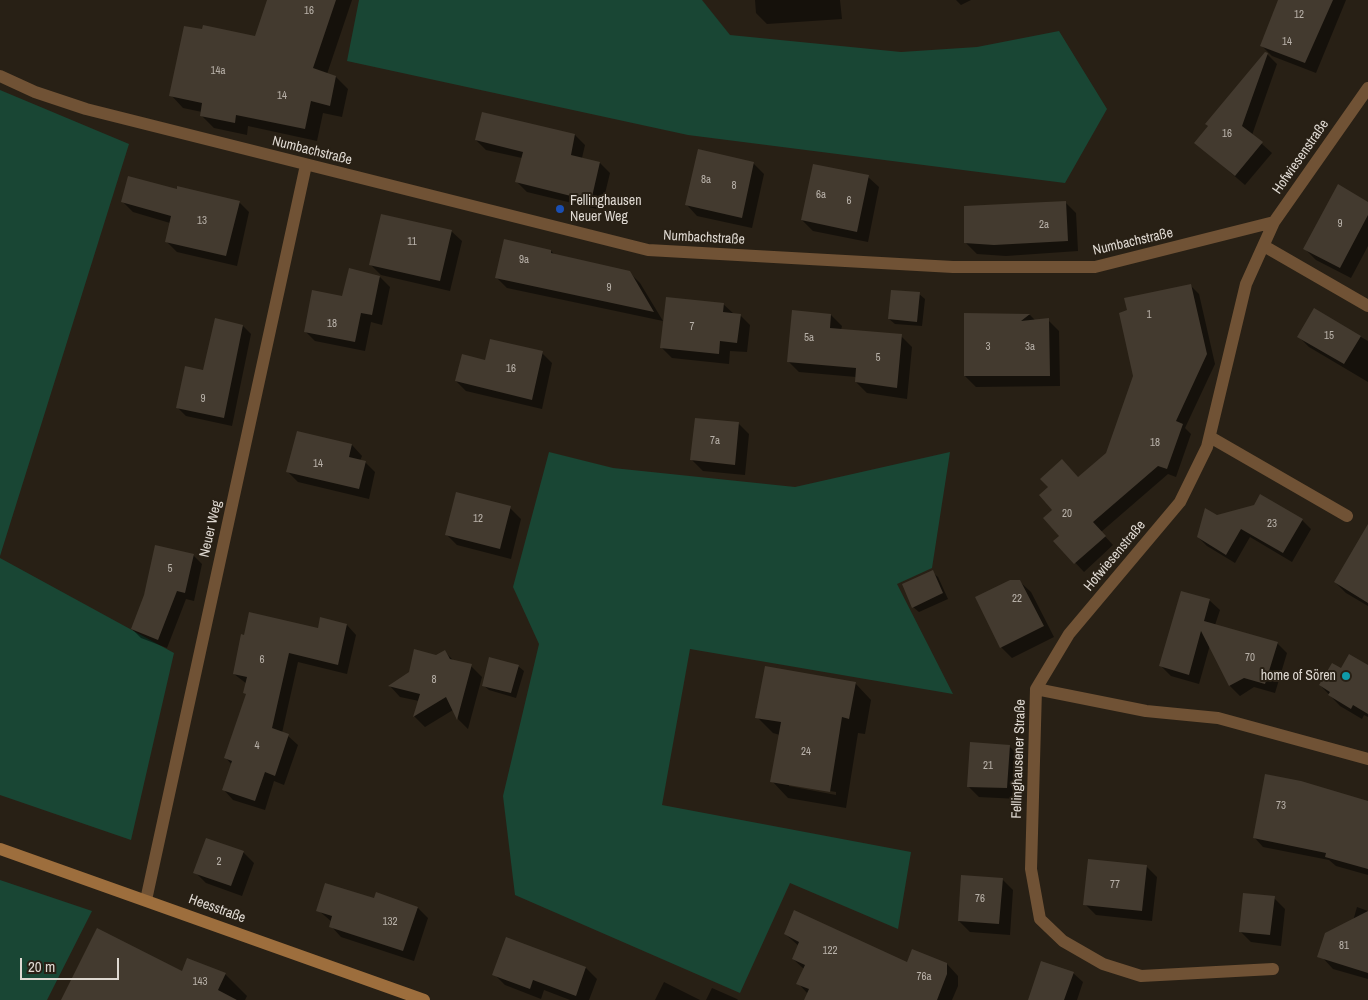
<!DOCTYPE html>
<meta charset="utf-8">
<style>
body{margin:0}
#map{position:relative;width:1368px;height:1000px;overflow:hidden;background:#282015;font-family:"Archivo Narrow",sans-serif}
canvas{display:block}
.scale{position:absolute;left:20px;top:958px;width:99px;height:22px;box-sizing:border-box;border:2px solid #dfd9d2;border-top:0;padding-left:6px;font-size:15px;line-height:18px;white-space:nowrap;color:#dfd9d2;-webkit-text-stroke:4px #282015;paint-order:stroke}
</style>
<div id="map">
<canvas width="1368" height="1000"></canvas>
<div class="scale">20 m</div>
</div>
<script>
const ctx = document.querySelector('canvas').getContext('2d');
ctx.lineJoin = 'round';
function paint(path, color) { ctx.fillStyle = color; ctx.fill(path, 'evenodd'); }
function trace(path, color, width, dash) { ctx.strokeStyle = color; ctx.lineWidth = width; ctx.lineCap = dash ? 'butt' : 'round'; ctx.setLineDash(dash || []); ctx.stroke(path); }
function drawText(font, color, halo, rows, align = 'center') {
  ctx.font = font + ' "Archivo Narrow",sans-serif'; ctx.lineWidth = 4; ctx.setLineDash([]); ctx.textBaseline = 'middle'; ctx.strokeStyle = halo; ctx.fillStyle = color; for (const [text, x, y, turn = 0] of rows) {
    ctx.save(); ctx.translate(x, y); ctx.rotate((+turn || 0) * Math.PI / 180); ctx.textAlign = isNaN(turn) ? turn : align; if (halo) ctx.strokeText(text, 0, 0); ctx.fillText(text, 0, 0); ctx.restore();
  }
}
paint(new Path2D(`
 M 359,0 L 702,0 L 730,35 L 901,52 L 977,47 L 1059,31 L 1107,109 L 1065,183 L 688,135 L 347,61 Z
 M 0,90 L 129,144 L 0,556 Z
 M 549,452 L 613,468 L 795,487 L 950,452 L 932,568 L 897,584 L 953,694 L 690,649 L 662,805 L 911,852 L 898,929 L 790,883 L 740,993 L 515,895 L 503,796 L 539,644 L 513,587 Z
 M 0,558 L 174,653 L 131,840 L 0,795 Z
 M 0,880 L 92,911 L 47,1000 L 0,1000 Z`), '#194634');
paint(new Path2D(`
 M 269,0 L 352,0 L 327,74 L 336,77 L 348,89 L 342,117 L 323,113 L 317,141 L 248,126 L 247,135 L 214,128 L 201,115 L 202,112 L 183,108 L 171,95 L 256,37 Z
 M 755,0 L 840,0 L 842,19 L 767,24 L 756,13 Z
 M 956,0 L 971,0 L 961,5 Z
 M 1279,0 L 1346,0 L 1316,73 L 1272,56 L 1262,46 Z
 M 1267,54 L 1277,64 L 1252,135 L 1272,153 L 1245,185 L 1196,143 Z
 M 575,135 L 585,145 L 582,158 L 600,163 L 610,173 L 601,210 L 527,192 L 517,182 L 522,158 L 486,150 L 476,140 Z
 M 753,163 L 764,174 L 752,228 L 697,216 L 687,205 Z
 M 868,177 L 879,187 L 868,242 L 813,231 L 802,220 Z
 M 178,190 L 239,202 L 249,212 L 237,266 L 177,252 L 166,241 L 170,223 L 133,212 L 123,202 Z
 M 1065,202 L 1076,213 L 1078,251 L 1006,256 L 977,254 L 966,243 Z
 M 1368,203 L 1368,246 L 1351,278 L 1316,260 L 1305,249 Z
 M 451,231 L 462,241 L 450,291 L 381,275 L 371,265 Z
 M 551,251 L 555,255 L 629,272 L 640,283 L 663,321 L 507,288 L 497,278 Z
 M 380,277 L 390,287 L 382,325 L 371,322 L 365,351 L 315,341 L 305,331 L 342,298 Z
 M 1190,285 L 1199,294 L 1215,364 L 1185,428 L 1191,434 L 1176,477 L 1168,474 L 1101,532 L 1113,545 L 1084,572 L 1055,541 L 1061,536 L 1054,510 L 1078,478 L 1107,453 Z
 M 919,294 L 925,299 L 922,326 L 895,324 L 889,319 Z
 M 723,304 L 734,314 L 740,315 L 750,325 L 747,352 L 730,351 L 729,364 L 672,358 L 662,348 Z
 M 1314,310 L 1368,341 L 1368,382 L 1309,347 L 1299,337 Z
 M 965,314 L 1030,315 L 1036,321 L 1048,320 L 1059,331 L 1060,386 L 976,387 L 965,376 Z
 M 831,315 L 842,326 L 841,330 L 901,336 L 912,347 L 907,399 L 867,393 L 856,382 L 856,377 L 799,372 L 788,361 Z
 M 243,326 L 251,334 L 232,426 L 186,416 L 177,407 Z
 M 542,353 L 552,363 L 542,409 L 466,391 L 456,381 L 486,361 Z
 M 738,423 L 749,434 L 745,475 L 703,471 L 692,460 Z
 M 352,445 L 362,456 L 360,461 L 365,462 L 375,472 L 369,499 L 298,482 L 288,472 Z
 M 1261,496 L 1302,520 L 1311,529 L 1292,562 L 1250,537 L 1235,563 L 1207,546 L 1198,537 L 1216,516 L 1254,506 Z
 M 510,508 L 521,519 L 511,559 L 457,545 L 446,534 Z
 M 193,555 L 202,564 L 194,601 L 186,599 L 167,648 L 141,638 L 132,629 L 145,595 Z
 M 1368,559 L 1368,606 L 1346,593 L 1335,582 Z
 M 932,572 L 938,577 L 948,599 L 919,612 L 913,607 Z
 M 1019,581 L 1031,592 L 1054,637 L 1012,658 L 1001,647 Z
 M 1209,600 L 1220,610 L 1215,625 L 1277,643 L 1287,653 L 1275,693 L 1254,687 L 1240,696 L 1230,686 L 1210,645 L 1199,684 L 1171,676 L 1161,666 Z
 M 347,625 L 356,635 L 347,674 L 298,662 L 282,733 L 288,736 L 298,745 L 284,785 L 274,781 L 265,810 L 233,800 L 224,790 L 232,765 L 226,758 L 247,695 L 245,693 L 247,684 L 234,674 L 319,629 Z
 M 445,652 L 454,661 L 471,666 L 482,677 L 468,729 L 458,719 L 453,710 L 425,727 L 414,716 L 419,701 L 400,697 L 390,686 Z
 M 518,666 L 524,671 L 516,698 L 489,690 L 483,685 Z
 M 1368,666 L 1368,717 L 1364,715 L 1362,719 L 1340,706 L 1320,685 L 1341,670 Z
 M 855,683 L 871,700 L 865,734 L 858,733 L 846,808 L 788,798 L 772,781 L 780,735 L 773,733 L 757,717 ZM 789,784 L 836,792 L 836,795 L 789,786 Z
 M 1009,746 L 1020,757 L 1018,799 L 979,797 L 968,786 Z
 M 1368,816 L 1368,875 L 1336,866 L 1329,860 L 1263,847 L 1254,837 Z
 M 243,852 L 254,863 L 242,896 L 206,883 L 195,872 Z
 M 1146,866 L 1157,877 L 1152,921 L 1096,915 L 1085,904 Z
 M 1002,879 L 1013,890 L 1010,935 L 970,932 L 959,921 Z
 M 1274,898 L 1285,909 L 1281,946 L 1251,942 L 1240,931 Z
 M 375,900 L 418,908 L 428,918 L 414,961 L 341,937 L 331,926 L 332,922 L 318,910 Z
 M 1357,907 L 1368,911 L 1368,979 L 1333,969 L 1322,957 L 1353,921 Z
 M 795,912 L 849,1000 L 806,1000 L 807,993 L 798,983 L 804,969 L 793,959 L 799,946 L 785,934 Z
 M 947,964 L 958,976 L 958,986 L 952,1000 L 909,1000 Z
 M 586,968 L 597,979 L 589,1000 L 570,1000 L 544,990 L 541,999 L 505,985 L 494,974 Z
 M 182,973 L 225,974 L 247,996 L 245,1000 L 62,1000 Z
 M 1073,973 L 1083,982 L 1077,1000 L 1030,1000 Z
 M 664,982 L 700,1000 L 655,1000 Z
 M 712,988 L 737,999 L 738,1000 L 706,1000 Z`), '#0007');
paint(new Path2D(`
 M 267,0 L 336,0 L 313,68 L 336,76 L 330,106 L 311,101 L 305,129 L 236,115 L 235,123 L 200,116 L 202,103 L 169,96 L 184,26 L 202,29 L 203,25 L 255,36 Z
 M 1278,0 L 1333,0 L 1305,63 L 1260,46 Z
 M 1265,52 L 1268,53 L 1242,126 L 1263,142 L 1235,176 L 1194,143 L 1208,126 L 1205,124 Z
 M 482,112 L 575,134 L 571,155 L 600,162 L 591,201 L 515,182 L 523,152 L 475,140 Z
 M 698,149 L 754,162 L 742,218 L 685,205 Z
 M 813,164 L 869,175 L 857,232 L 801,220 Z
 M 128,176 L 177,189 L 177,186 L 240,201 L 226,256 L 165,242 L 171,216 L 121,202 Z
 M 1338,184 L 1368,202 L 1368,215 L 1340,268 L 1303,249 Z
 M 1066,201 L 1068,241 L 994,245 L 964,243 L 964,206 Z
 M 381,214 L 452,230 L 440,281 L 369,265 Z
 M 504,239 L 551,250 L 551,253 L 630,271 L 654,312 L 495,278 Z
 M 349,268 L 380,276 L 372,315 L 361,313 L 355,342 L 304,332 L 312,290 L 342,296 Z
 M 1191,284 L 1207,354 L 1176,421 L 1183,424 L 1167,469 L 1158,466 L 1093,522 L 1106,536 L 1074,564 L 1053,541 L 1059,536 L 1043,518 L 1052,510 L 1039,495 L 1048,487 L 1040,479 L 1062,459 L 1078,477 L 1106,453 L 1133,376 L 1119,313 L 1127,310 L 1124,298 Z
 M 891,290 L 920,292 L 917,322 L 888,319 Z
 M 666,297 L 724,303 L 723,312 L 741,314 L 737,343 L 720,341 L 719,354 L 660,348 Z
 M 1314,308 L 1361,336 L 1344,364 L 1297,337 Z
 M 792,310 L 831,314 L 830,328 L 902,334 L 897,388 L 855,382 L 856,368 L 787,362 Z
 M 964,313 L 1030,314 L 1021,321 L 1049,318 L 1050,376 L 964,376 Z
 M 215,318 L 243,325 L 224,418 L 176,408 L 185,366 L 203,370 Z
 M 490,339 L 543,351 L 532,400 L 455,381 L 462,354 L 485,360 Z
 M 695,418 L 739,422 L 735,465 L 690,460 Z
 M 297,431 L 352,444 L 349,457 L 366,461 L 359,489 L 286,472 Z
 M 456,492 L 511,506 L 500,549 L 445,535 Z
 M 1260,494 L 1303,519 L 1283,553 L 1241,529 L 1226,555 L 1197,537 L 1205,508 L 1217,515 L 1254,505 Z
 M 1368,524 L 1368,603 L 1334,582 Z
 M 155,545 L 194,554 L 185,593 L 177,591 L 158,640 L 131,629 L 144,595 Z
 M 933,570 L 943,593 L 912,608 L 902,584 Z
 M 1010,580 L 1020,580 L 1044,626 L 1000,648 L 975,597 Z
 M 1181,591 L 1210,599 L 1204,621 L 1278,642 L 1265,684 L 1244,678 L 1229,686 L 1201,631 L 1189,675 L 1159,666 Z
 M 249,612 L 318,628 L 320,617 L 347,624 L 338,665 L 289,653 L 272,728 L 289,734 L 275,776 L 265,772 L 255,801 L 222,790 L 232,761 L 224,758 L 246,694 L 243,693 L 247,677 L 233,674 L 241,634 L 244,635 Z
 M 414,649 L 436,655 L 445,650 L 450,659 L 472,664 L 457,720 L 446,697 L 413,717 L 420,694 L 388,686 L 409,672 Z
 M 1349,654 L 1368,665 L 1368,714 L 1353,705 L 1351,709 L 1328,695 L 1330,692 L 1319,685 L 1332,663 L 1341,668 Z
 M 489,657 L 519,665 L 511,693 L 482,686 Z
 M 765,666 L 856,682 L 849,719 L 842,717 L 830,792 L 770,782 L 781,722 L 755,718 Z
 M 970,742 L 1010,745 L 1007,788 L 967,787 Z
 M 1265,774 L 1301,781 L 1368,801 L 1368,869 L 1325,857 L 1326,853 L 1253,838 Z
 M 206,838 L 244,851 L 231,886 L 193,873 Z
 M 1088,859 L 1147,865 L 1142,911 L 1083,905 Z
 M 961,875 L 1003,878 L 999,924 L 958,921 Z
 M 325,883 L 374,898 L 376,892 L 418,907 L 403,951 L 329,927 L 332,916 L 316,911 Z
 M 1243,893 L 1275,896 L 1270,935 L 1239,932 Z
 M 794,910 L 907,962 L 912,949 L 947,963 L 947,974 L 937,1000 L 804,1000 L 809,989 L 796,984 L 805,965 L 792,959 L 799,942 L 784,934 Z
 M 1368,911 L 1368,973 L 1317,957 L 1325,933 Z
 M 97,928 L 182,971 L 187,958 L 226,973 L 218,990 L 237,1000 L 61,1000 Z
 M 506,937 L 586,967 L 576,996 L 533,980 L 530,989 L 492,975 Z
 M 1041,961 L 1074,972 L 1064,1000 L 1028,1000 Z`), '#433a2f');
trace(new Path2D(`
 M 0,76 L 35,92 L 86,109 L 648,250 L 953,267 L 1095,267 L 1274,222
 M 1264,246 L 1368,306
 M 1210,437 L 1347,516
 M 1036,689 L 1146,711 L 1218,718 L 1368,759
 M 146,900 L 306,165
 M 1273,969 L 1141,976 L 1103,964 L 1063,941 L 1040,919 L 1031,869 L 1036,689 L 1069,634 L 1180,502 L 1207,447 L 1246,284 L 1274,222 L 1368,88`), '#705235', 12);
trace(new Path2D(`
 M 0,849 L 424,1000`), '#9d6e3d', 12);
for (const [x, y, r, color] of [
 [560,209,5,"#1a4fb4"],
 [1346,676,5,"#0f9aa8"]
]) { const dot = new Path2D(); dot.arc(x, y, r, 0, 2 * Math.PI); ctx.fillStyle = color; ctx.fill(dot); trace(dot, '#282015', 2); }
drawText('11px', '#b8b1a9', null, [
 ["16",309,11],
 ["12",1299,15],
 ["14",1287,42],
 ["14a",218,71],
 ["14",282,96],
 ["16",1227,134],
 ["8a",706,180],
 ["8",734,186],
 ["6a",821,195],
 ["6",849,201],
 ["13",202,221],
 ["9",1340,224],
 ["2a",1044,225],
 ["11",412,242],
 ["9a",524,260],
 ["9",609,288],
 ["1",1149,315],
 ["18",332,324],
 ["7",692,327],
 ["15",1329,336],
 ["5a",809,338],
 ["3",988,347],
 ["3a",1030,347],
 ["5",878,358],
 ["16",511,369],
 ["9",203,399],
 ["7a",715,441],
 ["18",1155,443],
 ["14",318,464],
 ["20",1067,514],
 ["12",478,519],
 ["23",1272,524],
 ["5",170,569],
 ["22",1017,599],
 ["70",1250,658],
 ["6",262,660],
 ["8",434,680],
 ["4",257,746],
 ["24",806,752],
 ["21",988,766],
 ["73",1281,806],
 ["2",219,862],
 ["77",1115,885],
 ["76",980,899],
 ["132",390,922],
 ["81",1344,946],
 ["122",830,951],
 ["76a",924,977],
 ["143",200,982]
]);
drawText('14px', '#dfd9d2', '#282015', [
 ["Numbachstraße",312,151,14],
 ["Hofwiesenstraße",1301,157,-55],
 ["Numbachstraße",704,238,3],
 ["Numbachstraße",1133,242,-13],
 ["Neuer Weg",211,529,-77],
 ["Hofwiesenstraße",1115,556,-50],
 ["Fellinghausener Straße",1019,759,-88],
 ["Heesstraße",217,909,20]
]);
drawText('14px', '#dfd9d2', '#282015', [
 ["Fellinghausen",570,201],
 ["Neuer Weg",570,217],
 ["home of Sören",1336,676,"right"]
], 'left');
</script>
